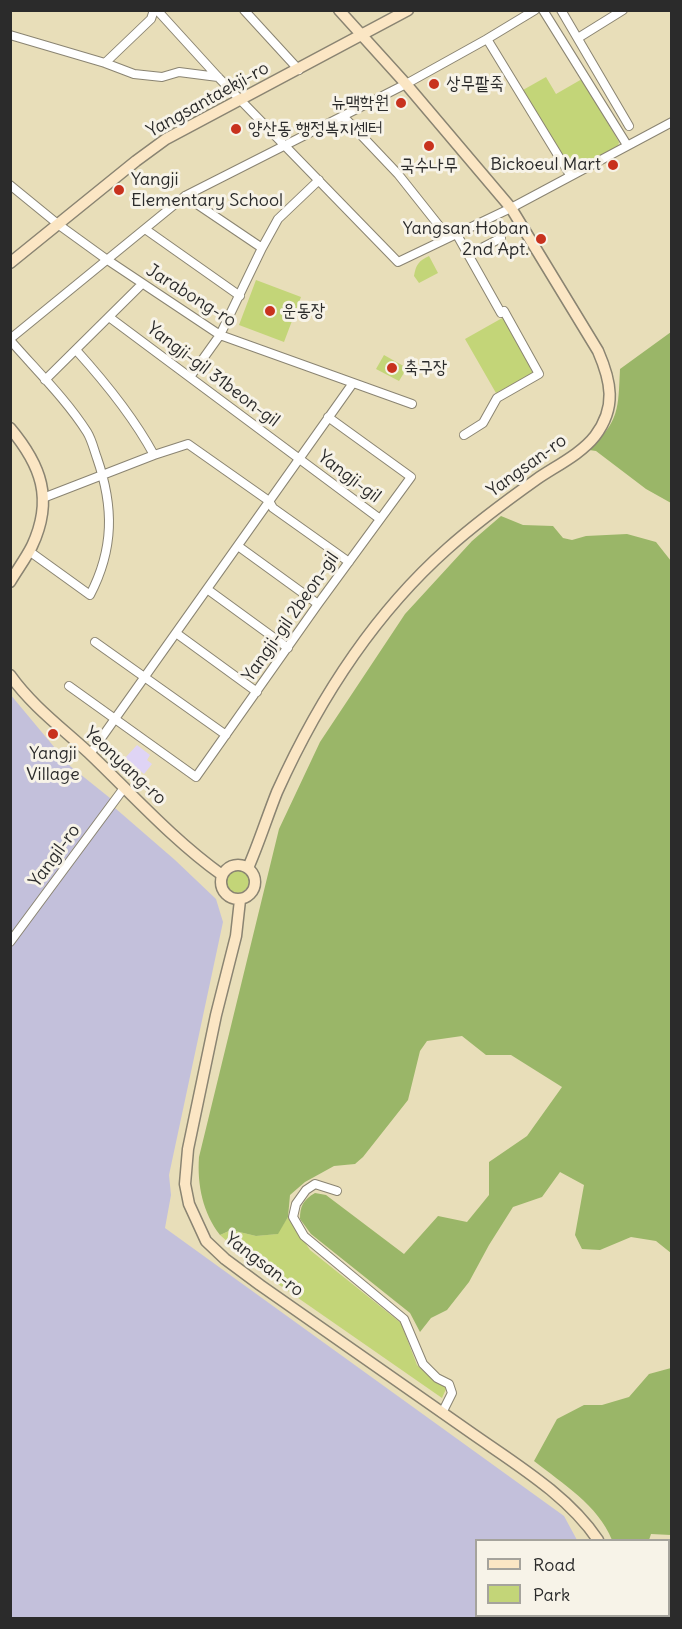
<!DOCTYPE html>
<meta charset="utf-8">
<style>
body{margin:0}
#map{position:relative;width:682px;height:1629px;overflow:hidden;background:#e8deb9;font-family:Delius,sans-serif}
canvas{display:block}
.frame{position:absolute;inset:0;border:12px solid #2b2b2b;pointer-events:none}
.legend{position:absolute;left:475px;top:1539px;width:195px;height:78px;box-sizing:border-box;background:#f7f3e8;border:2px solid #a5a39c;margin:0;padding:8px 10px;list-style:none;font-size:18px;color:#2b2b2b}
.legend li{display:flex;align-items:center;gap:12px;height:30px}
.legend b{width:30px;border:2px solid #a5a39c}
</style>
<div id="map">
<canvas width="682" height="1629"></canvas>
<div class="frame"></div>
<ul class="legend">
<li><b style="height:8px;background:#fbe6c4"></b>Road</li>
<li><b style="height:16px;background:#c3d578"></b>Park</li>
</ul>
</div>
<script>
const ctx = document.querySelector('canvas').getContext('2d');
ctx.lineJoin = 'round';
function paint(path, color) { ctx.fillStyle = color; ctx.fill(path, 'evenodd'); }
function trace(path, color, width, dash) { ctx.strokeStyle = color; ctx.lineWidth = width; ctx.lineCap = dash ? 'butt' : 'round'; ctx.setLineDash(dash || []); ctx.stroke(path); }
function drawText(font, color, halo, rows, align = 'center') {
  ctx.font = font + ' Delius,"Poor Story",sans-serif'; ctx.lineWidth = 6; ctx.setLineDash([]); ctx.textBaseline = 'middle'; ctx.strokeStyle = halo; ctx.fillStyle = color; for (const [text, x, y, turn = 0] of rows) {
    ctx.save(); ctx.translate(x, y); ctx.rotate((+turn || 0) * Math.PI / 180); ctx.textAlign = isNaN(turn) ? turn : align; if (halo) ctx.strokeText(text, 0, 0); ctx.fillText(text, 0, 0); ctx.restore();
  }
}
paint(new Path2D(`
 M 137,745 L 150,755 L 147,760 L 152,764 L 144,774 L 125,758 Z`), '#dfd4f5');
paint(new Path2D(`
 M 10,694 L 70,766 L 110,798 L 115,808 L 175,860 L 216,899 L 223,922 L 169,1175 L 171,1195 L 165,1228 L 564,1516 L 577,1540 L 476,1540 L 476,1616 L 592,1616 L 592,1618 L 11,1617 Z`), '#c3c0db');
paint(new Path2D(`
 M 546,77 L 556,94 L 582,79 L 619,142 L 618,147 L 572,172 L 523,90 Z
 M 429,256 L 438,273 L 419,283 L 414,276 C 416,264 419,261 429,256 Z
 M 256,280 L 301,297 L 284,342 L 239,325 Z
 M 504,317 L 535,372 L 496,393 L 465,339 Z
 M 384,355 L 407,368 L 399,381 L 376,369 Z
 M225 881a12 12 0 1 1 24 0a12 12 0 1 1-24 0Z
 M 288,1217 L 310,1250 L 401,1323 L 417,1365 L 432,1379 L 447,1387 L 442,1398 L 265,1275 L 220,1235 L 231,1230 L 256,1236 L 277,1234 Z`), '#c3d578');
paint(new Path2D(`
 M 671,332 L 671,503 L 646,489 L 596,451 L 589,450 C 620,420 618,409 620,369 Z
 M 501,516 L 523,525 L 553,526 L 563,538 L 572,540 L 586,536 L 627,534 L 656,542 L 671,561 L 671,1253 L 656,1241 L 631,1237 L 600,1250 L 582,1249 L 575,1235 L 584,1185 L 560,1172 L 542,1197 L 513,1207 L 489,1245 L 469,1282 L 447,1310 L 431,1318 L 420,1332 L 410,1313 L 311,1234 L 300,1219 C 300,1206 303,1200 315,1193 L 326,1195 L 404,1254 L 438,1216 L 467,1222 L 489,1195 L 489,1162 L 527,1136 L 562,1087 L 511,1055 L 486,1055 L 462,1036 L 427,1041 L 420,1051 L 408,1100 L 363,1157 L 355,1164 L 334,1166 L 305,1182 L 290,1195 L 288,1217 L 278,1234 L 256,1236 L 231,1230 L 220,1235 C 203,1213 197,1185 199,1157 L 279,829 L 320,742 L 405,614 L 472,541 Z
 M 671,1368 L 671,1535 L 651,1534 L 649,1540 L 612,1540 C 598,1505 563,1484 534,1461 L 557,1419 L 584,1405 L 602,1405 L 629,1397 L 649,1374 Z`), '#9ab668');
const street = new Path2D(`
 M 157,10 L 218,77 L 398,262 L 511,208 L 672,122
 M 244,10 L 299,70
 M 543,10 L 627,145
 M 561,10 L 629,126
 M 10,35 L 105,63 L 134,74 L 162,77 L 179,72 L 218,77
 M 578,38 L 623,10
 M 487,39 L 570,175
 M 105,63 L 151,19 L 154,10
 M 343,116 L 398,174 L 448,237
 M 10,185 L 59,225 L 106,259 L 220,335 L 412,404
 M 185,196 L 262,248
 M 145,229 L 240,296
 M 456,233 L 501,313 L 504,311 L 539,374 L 497,398 L 483,423 L 464,435
 M 468,255 L 501,238
 M 109,317 L 380,519
 M 10,339 L 185,196 L 406,84 L 487,39 L 535,10
 M 10,340 C 36,370 66,399 87,432 C 92,440 94,450 97,458 C 114,507 114,549 90,595 L 29,551
 M 76,350 C 105,382 133,416 154,455
 M 190,377 L 220,335 L 262,248 L 278,219 L 319,180
 M 45,380 L 142,284
 M 43,498 L 154,455 L 188,444 L 269,501 L 273,508 L 349,562
 M 238,546 L 318,604
 M 207,589 L 288,648
 M 176,633 L 257,692
 M 95,642 L 226,735
 M 69,686 L 196,777 L 318,604 L 411,477 L 328,417
 M 90,754 L 353,383
 M 10,942 L 124,788
 M 337,1191 L 315,1184 L 306,1190 L 296,1204 L 293,1217 L 304,1236 L 404,1319 L 423,1364 L 437,1378 L 449,1384 L 452,1393 L 442,1413`);
const secondary = new Path2D(`
 M 10,263 L 136,161 L 166,139 L 408,10
 M 10,428 C 41,465 54,499 32,546 C 26,558 17,570 10,582
 M 10,675 C 32,706 62,728 89,753 C 132,794 173,840 222,875
 M221 882a17 17 0 1 1 34 0a17 17 0 1 1-34 0Z
 M 248,868 C 259,843 267,817 277,792 C 318,701 373,615 447,549 C 476,523 506,501 537,479 C 556,466 581,454 595,436 C 617,407 611,381 598,351 L 511,208 L 406,84 L 339,10
 M 240,900 L 236,936 L 216,1015 L 188,1149 L 185,1184 L 189,1204 L 206,1241 L 225,1259 L 260,1285 C 330,1334 400,1383 470,1432 C 514,1463 568,1495 598,1540
 M 606,1618 L 606,1616`);
trace(street, '#8a8472', 10);
trace(secondary, '#8a8472', 13);
trace(street, '#fff', 8);
trace(secondary, '#fbe6c4', 10);
for (const [x, y, r, color] of [
 [434,84,6,"#c8321e"],
 [401,103,6,"#c8321e"],
 [236,129,6,"#c8321e"],
 [429,146,6,"#c8321e"],
 [613,165,6,"#c8321e"],
 [119,190,6,"#c8321e"],
 [541,239,6,"#c8321e"],
 [270,311,6,"#c8321e"],
 [392,368,6,"#c8321e"],
 [53,734,6,"#c8321e"]
]) { const dot = new Path2D(); dot.arc(x, y, r, 0, 2 * Math.PI); ctx.fillStyle = color; ctx.fill(dot); trace(dot, '#f7f3e8', 2); }
drawText('18px', '#2b2b2b', '#f7f3e8', [
 ["상무팥죽",446,84],
 ["뉴맥학원",389,103,"right"],
 ["양산동 행정복지센터",248,129],
 ["Bickoeul Mart",601,165,"right"],
 ["국수나무",429,166,"center"],
 ["Yangji",131,180],
 ["Elementary School",131,201],
 ["Yangsan Hoban",529,229,"right"],
 ["2nd Apt.",529,250,"right"],
 ["운동장",282,311],
 ["축구장",404,368],
 ["Yangji",53,754,"center"],
 ["Village",53,775,"center"]
], 'left');
drawText('18px', '#2b2b2b', '#f7f3e8', [
 ["Yangsantaekji-ro",208,100,-29],
 ["Jarabong-ro",191,296,32],
 ["Yangji-gil 31beon-gil",213,375,37],
 ["Yangsan-ro",527,466,-36],
 ["Yangji-gil",349,477,37],
 ["Yangji-gil 2beon-gil",291,617,-55],
 ["Yeonyang-ro",125,766,43],
 ["Yangil-ro",55,856,-54],
 ["Yangsan-ro",264,1265,37]
]);
</script>
